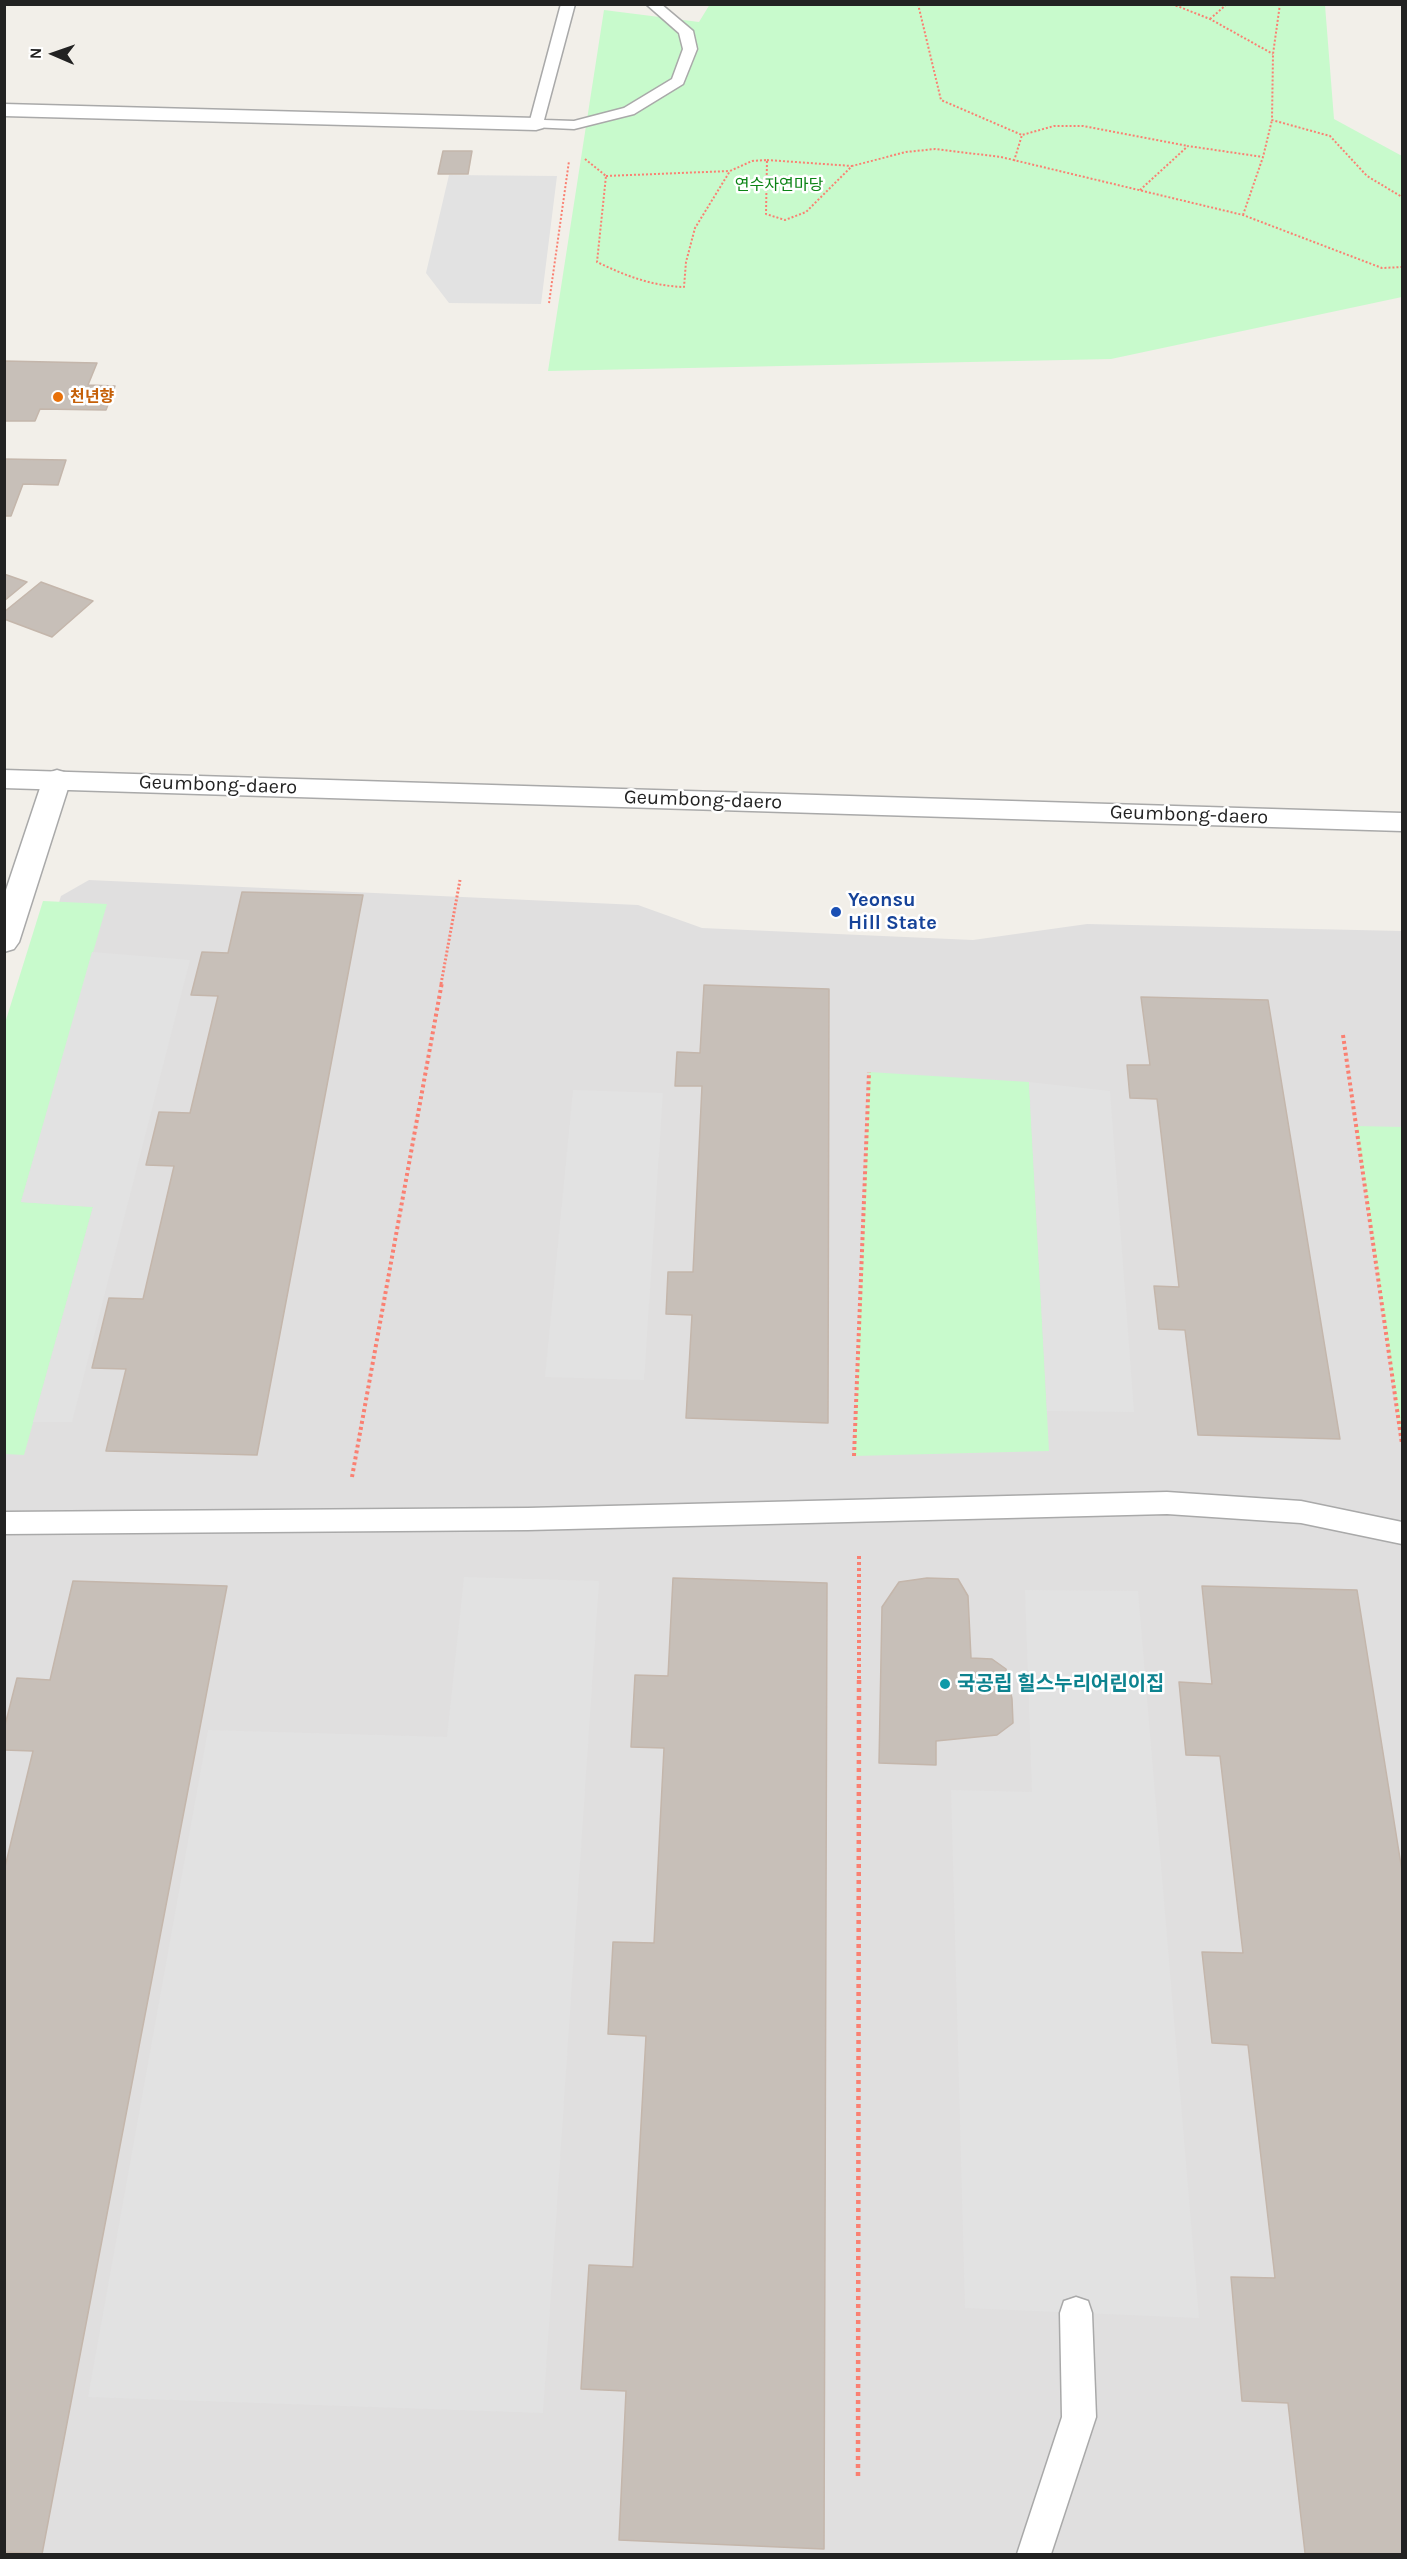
<!DOCTYPE html>
<meta charset="utf-8">
<style>
body{margin:0}
#map{position:relative;width:1407px;height:2559px;overflow:hidden;background:#f2efe9;font-family:Karla,sans-serif}
canvas{display:block}
.frame{position:absolute;inset:0;border:6px solid #222;pointer-events:none}
.north{position:absolute;left:24px;top:24px;width:60px;height:60px;-webkit-text-stroke:4px #fff;paint-order:stroke;rotate:272deg;font-size:16px;font-weight:700;line-height:24px;text-align:center;color:#222}
.north::after{content:'';display:block;margin:auto;width:21px;height:27px;background:#222;clip-path:polygon(50% 0,100% 100%,50% 72%,0 100%)}
</style>
<div id="map">
<canvas width="1407" height="2559"></canvas>
<div class="frame"></div>
<div class="north">N</div>
</div>
<script>
const ctx = document.querySelector('canvas').getContext('2d');
ctx.lineJoin = 'round';
function paint(path, color) { ctx.fillStyle = color; ctx.fill(path, 'evenodd'); }
function trace(path, color, width, dash) { ctx.strokeStyle = color; ctx.lineWidth = width; ctx.lineCap = dash ? 'butt' : 'round'; ctx.setLineDash(dash || []); ctx.stroke(path); }
function drawText(font, color, halo, rows, align = 'center') {
  ctx.font = font + ' Karla,"Noto Sans KR",sans-serif'; ctx.lineWidth = 5; ctx.setLineDash([]); ctx.textBaseline = 'middle'; ctx.strokeStyle = halo; ctx.fillStyle = color; for (const [text, x, y, turn = 0] of rows) {
    ctx.save(); ctx.translate(x, y); ctx.rotate((+turn || 0) * Math.PI / 180); ctx.textAlign = isNaN(turn) ? turn : align; if (halo) ctx.strokeText(text, 0, 0); ctx.fillText(text, 0, 0); ctx.restore();
  }
}
paint(new Path2D(`
 M 89,880 L 638,905 L 702,928 L 973,940 L 1087,924 L 1402,931 L 1402,2554 L 5,2554 L 4,1077 L 61,896 Z`), '#e0dfdf');
paint(new Path2D(`
 M 710,4 L 1325,5 L 1334,119 L 1402,156 L 1402,297 L 1111,359 L 548,371 L 604,10 L 699,22 Z
 M 43,901 L 107,904 L 21,1202 L 93,1207 L 24,1455 L 5,1454 L 5,1023 Z
 M 869,1072 L 1029,1082 L 1049,1451 L 854,1456 Z
 M 1356,1126 L 1402,1127 L 1402,1444 Z`), '#c8facc');
paint(new Path2D(`
 M 449,175 L 557,176 L 541,304 L 449,303 L 426,273 Z
 M 92,952 L 190,960 L 72,1422 L 33,1422 L 93,1207 L 21,1202 Z
 M 1029,1082 L 1110,1091 L 1134,1412 L 1047,1411 Z
 M 573,1090 L 663,1093 L 644,1380 L 545,1377 Z
 M 464,1577 L 599,1581 L 543,2413 L 88,2397 L 208,1730 L 447,1737 Z
 M 1025,1590 L 1138,1591 L 1199,2318 L 965,2308 L 951,1790 L 1032,1792 Z`), '#e2e2e2');
const building = new Path2D(`
 M 443,151 L 472,151 L 468,174 L 438,174 Z
 M 4,361 L 97,363 L 88,385 L 115,386 L 106,410 L 40,409 L 35,421 L 4,421 Z
 M 4,459 L 66,460 L 58,485 L 23,484 L 11,516 L 4,516 Z
 M 4,574 L 27,582 L 4,601 Z
 M 41,582 L 93,601 L 52,637 L 4,619 L 4,612 Z
 M 242,892 L 363,895 L 257,1455 L 106,1451 L 126,1369 L 92,1368 L 109,1298 L 143,1299 L 174,1166 L 146,1165 L 159,1112 L 190,1113 L 218,996 L 191,995 L 202,952 L 228,953 Z
 M 704,985 L 829,989 L 828,1423 L 686,1418 L 692,1315 L 666,1314 L 668,1272 L 693,1272 L 702,1086 L 675,1086 L 677,1052 L 700,1053 Z
 M 1141,997 L 1268,1000 L 1340,1439 L 1198,1435 L 1185,1330 L 1159,1329 L 1154,1286 L 1179,1287 L 1157,1099 L 1130,1098 L 1127,1065 L 1150,1065 Z
 M 673,1578 L 827,1583 L 824,2549 L 619,2540 L 626,2391 L 581,2389 L 589,2265 L 633,2267 L 646,2036 L 608,2034 L 613,1942 L 654,1943 L 664,1748 L 631,1747 L 635,1675 L 668,1676 Z
 M 927,1578 L 958,1579 L 968,1596 L 971,1658 L 992,1659 L 1006,1669 L 1012,1699 L 1013,1723 L 997,1735 L 936,1741 L 936,1765 L 879,1763 L 882,1607 L 899,1582 Z
 M 73,1581 L 227,1586 L 42,2554 L 4,2552 L 4,1871 L 33,1751 L 4,1750 L 4,1729 L 17,1678 L 50,1680 Z
 M 1202,1586 L 1357,1590 L 1402,1871 L 1402,2554 L 1305,2553 L 1288,2403 L 1242,2401 L 1231,2277 L 1275,2278 L 1248,2045 L 1212,2043 L 1202,1952 L 1243,1953 L 1220,1756 L 1186,1755 L 1179,1682 L 1212,1684 Z`);
paint(building, '#c7bfb8');
trace(building, '#c4b6ab', 1.5);
const service = new Path2D(`
 M 561,4 L 575,4 L 544,120 L 574,121 L 624,108 L 672,79 L 683,49 L 679,33 L 646,4 L 661,4 L 693,31 L 697,49 L 683,84 L 634,114 L 574,129 L 531,127 L 529,124 Z
 M 1167,1492 L 1301,1501 L 1402,1522 L 1402,1544 L 1301,1523 L 1167,1514 L 528,1530 L 4,1534 L 4,1512 L 528,1508 Z
 M 1076,2297 L 1088,2301 L 1092,2313 L 1096,2417 L 1051,2554 L 1017,2554 L 1062,2417 L 1060,2313 L 1064,2301 Z`);
const minor = new Path2D(`
 M 4,104 L 536,118 L 543,120 L 546,124 L 543,128 L 536,130 L 4,116 Z
 M 57,770 L 67,773 L 71,779 L 19,942 L 14,949 L 4,952 L 4,896 L 43,779 L 47,773 Z`);
const tertiary = new Path2D(`
 M 4,770 L 1402,813 L 1402,831 L 4,788 Z`);
trace(service, '#a9a9a9', 3);
trace(minor, '#a9a9a9', 3);
trace(tertiary, '#a9a9a9', 3);
trace(new Path2D(`
 M 918,4 L 941,100 L 1022,135
 M 1172,4 L 1210,19 L 1273,54
 M 1280,4 L 1273,54 L 1272,120 L 1330,136 L 1367,176 L 1402,197
 M 1210,19 L 1227,4
 M 585,159 L 606,176 L 597,262 C 626,276 652,286 684,287 L 686,262 L 695,228 L 730,171 L 752,161 L 767,160 L 766,214 L 785,220 L 806,212 L 852,166 L 906,152 L 935,149 L 1001,157 L 1243,215 L 1382,268 L 1402,267
 M 767,160 L 852,166
 M 1014,161 L 1022,135 L 1054,126 L 1083,126 L 1188,146
 M 606,176 L 730,171
 M 1140,190 L 1188,146 L 1263,157
 M 1243,215 L 1263,157 L 1272,120
 M 549,303 L 569,161`), '#fa8072', 2, [2, 2]);
trace(new Path2D(`
 M 441,984 L 460,880`), '#fa8072', 3, [2, 2]);
trace(new Path2D(`
 M 1343,1035 L 1402,1444
 M 854,1456 L 869,1072
 M 352,1477 L 442,982
 M 859,1679 L 859,1555`), '#fa8072', 4, [3, 3]);
trace(new Path2D(`
 M 858,2476 L 859,1677`), '#fa8072', 4.5, [4, 4]);
paint(service, '#fff');
paint(minor, '#fff');
paint(tertiary, '#fff');
for (const [x, y, r, color] of [
 [58,397,6,"#e8710a"],
 [836,912,6,"#1a4fb4"],
 [945,1684,6,"#0f9aa8"]
]) { const dot = new Path2D(); dot.arc(x, y, r, 0, 2 * Math.PI); ctx.fillStyle = color; ctx.fill(dot); trace(dot, '#fff', 2); }
drawText('16px', '#0c8416', '#fff', [
 ["연수자연마당",779,185]
]);
drawText('bold 16px', '#c56008', '#fff', [
 ["천년향",70,397]
], 'left');
drawText('20px', '#222', '#fff', [
 ["Geumbong-daero",218,785,2],
 ["Geumbong-daero",703,800,2],
 ["Geumbong-daero",1189,815,2]
]);
drawText('bold 20px', '#164399', '#fff', [
 ["Yeonsu",848,900],
 ["Hill State",848,923]
], 'left');
drawText('bold 20px', '#0d838f', '#fff', [
 ["국공립 힐스누리어린이집",957,1684]
], 'left');
</script>
